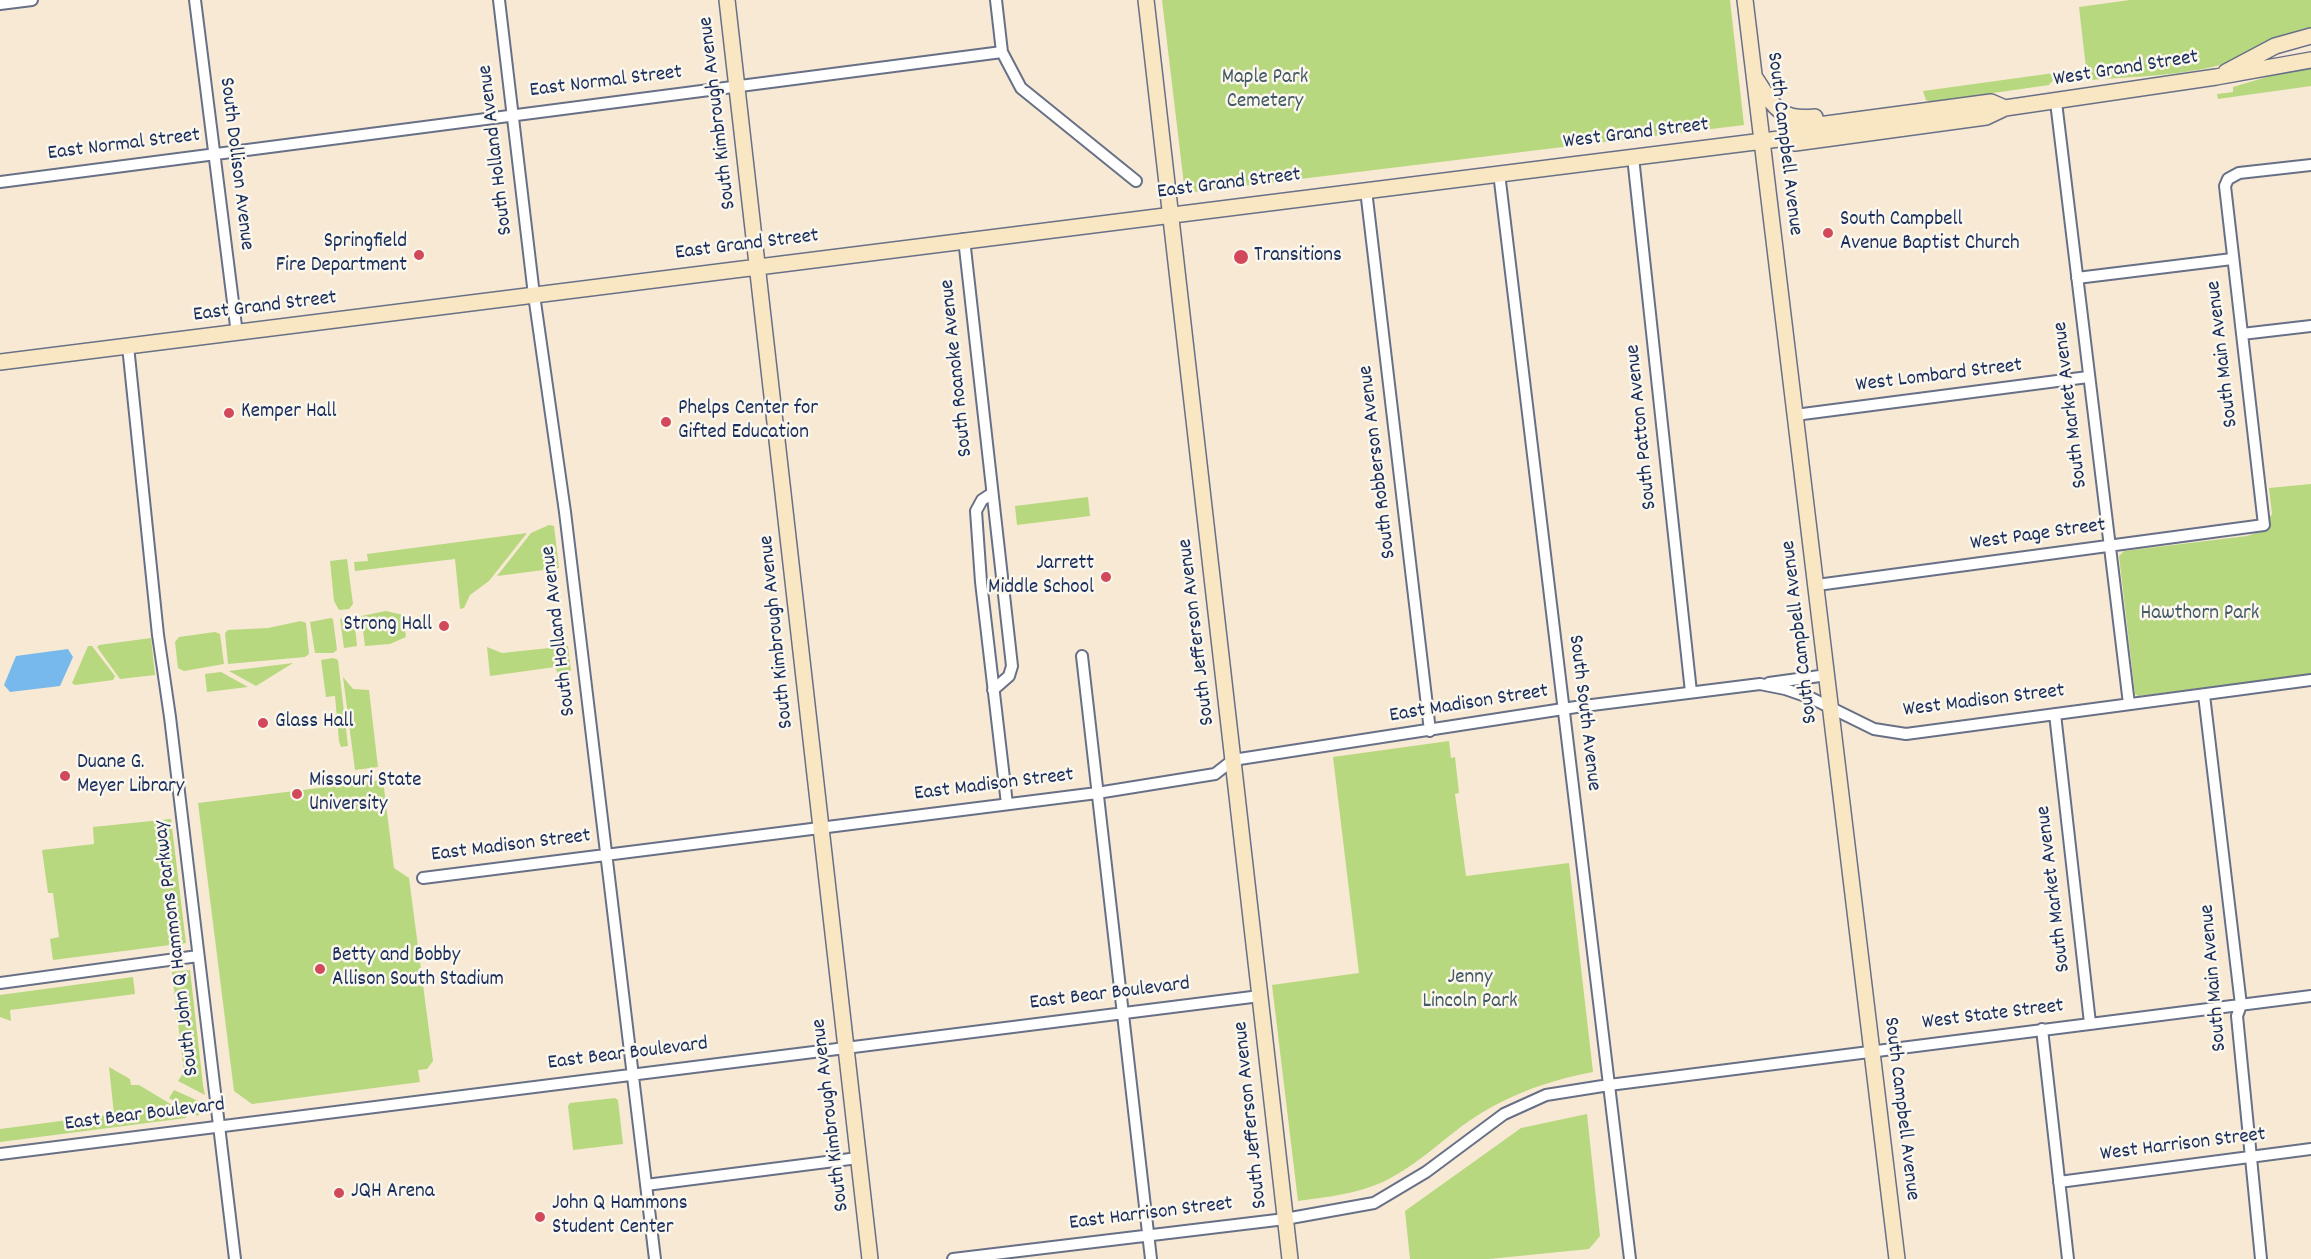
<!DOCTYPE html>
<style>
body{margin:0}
canvas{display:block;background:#f7e9d3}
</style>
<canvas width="2311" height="1259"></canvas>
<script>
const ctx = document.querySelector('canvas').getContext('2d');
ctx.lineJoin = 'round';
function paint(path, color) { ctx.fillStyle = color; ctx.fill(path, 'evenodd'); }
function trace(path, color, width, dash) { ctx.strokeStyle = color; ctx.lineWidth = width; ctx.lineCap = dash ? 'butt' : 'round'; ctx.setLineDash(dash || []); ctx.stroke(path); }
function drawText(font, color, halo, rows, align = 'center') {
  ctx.font = font + ' Dekko,sans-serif'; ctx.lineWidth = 5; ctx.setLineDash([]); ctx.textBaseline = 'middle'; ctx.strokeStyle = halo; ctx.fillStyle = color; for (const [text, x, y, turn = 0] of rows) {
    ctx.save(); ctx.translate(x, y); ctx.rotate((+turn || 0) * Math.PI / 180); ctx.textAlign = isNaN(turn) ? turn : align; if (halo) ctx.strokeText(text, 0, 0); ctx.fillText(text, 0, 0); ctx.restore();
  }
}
paint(new Path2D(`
 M 1162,0 L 1730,0 L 1744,125 L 1185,193 Z
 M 2130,0 L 2311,0 L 2311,30 C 2279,34 2253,57 2221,65 C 2174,77 2123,77 2075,81 L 2070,71 L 2086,68 L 2079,7 Z
 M 2311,64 L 2311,86 L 2218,99 L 2217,94 L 2233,92 L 2233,87 Z
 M 2054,73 L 2055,78 L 2049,85 L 1930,102 L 1926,100 L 1923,91 Z
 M 2311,484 L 2311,674 L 2138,696 L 2135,694 L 2119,556 L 2124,551 L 2247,536 L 2259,532 L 2272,514 L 2269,488 Z
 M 1088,497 L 1090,516 L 1017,525 L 1015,506 Z
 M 549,525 L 554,526 L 559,568 L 497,576 L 531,533 Z
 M 527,533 L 489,581 L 470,595 L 464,608 L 460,609 L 455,559 L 355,571 L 354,562 L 368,561 L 367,554 Z
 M 347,559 L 353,604 L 349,609 L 339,610 L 334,601 L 330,561 Z
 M 386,611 L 403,615 L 406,637 L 390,644 L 365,646 L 361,616 Z
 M 354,617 L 357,646 L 344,648 L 340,619 Z
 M 331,618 L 333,619 L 337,650 L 333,653 L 315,653 L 310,622 Z
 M 301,621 L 306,623 L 309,654 L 305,657 L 228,664 L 225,633 L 228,630 L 268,628 Z
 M 215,632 L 220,634 L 224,664 L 184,671 L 178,668 L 175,642 L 179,637 Z
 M 151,638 L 155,675 L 120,679 L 97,647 L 99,645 Z
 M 88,646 L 92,646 L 115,676 L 113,680 L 75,685 L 72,683 Z
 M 568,646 L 571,671 L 558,674 L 555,667 L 490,676 L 487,647 L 502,653 Z
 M 333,658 L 338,660 L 348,746 L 341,747 L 339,741 L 335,696 L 326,697 L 321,660 Z
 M 293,663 L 256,686 L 229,671 Z
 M 221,672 L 248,687 L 207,692 L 205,674 Z
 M 343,677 L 353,689 L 369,690 L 378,767 L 355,770 Z
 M 1449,741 L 1451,758 L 1455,757 L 1459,793 L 1455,794 L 1466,876 L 1569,863 L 1593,1072 C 1545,1081 1502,1097 1462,1126 C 1437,1145 1412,1168 1383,1182 C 1356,1194 1327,1197 1298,1201 L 1272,985 L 1359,973 L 1333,757 Z
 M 383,780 L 394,868 L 409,878 L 433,1061 L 427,1069 L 418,1070 L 420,1082 L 252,1104 L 234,1091 L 198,803 Z
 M 171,819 L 186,943 L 53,960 L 50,939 L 59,937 L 53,893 L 48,893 L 42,850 L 94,844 L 93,827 Z
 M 190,970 L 203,1085 L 205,1095 L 178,1081 L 184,1072 L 172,972 Z
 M 133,977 L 135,994 L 10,1010 L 11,1021 L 0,1017 L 0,995 Z
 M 109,1067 L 130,1079 L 131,1085 L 139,1085 L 187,1114 L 186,1118 L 0,1142 L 0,1129 L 114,1114 Z
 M 174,1090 L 205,1104 L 198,1116 L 169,1098 Z
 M 615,1098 L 618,1100 L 623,1144 L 573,1150 L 568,1106 L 570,1103 Z
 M 1587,1114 L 1600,1236 L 1589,1249 L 1489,1259 L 1410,1259 L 1405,1211 L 1521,1128 Z`), '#b8d87f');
paint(new Path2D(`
 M 68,649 L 73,657 L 60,686 L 10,692 L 4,685 L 16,656 Z`), '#77b9ec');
const street = new Path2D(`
 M 195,0 L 237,334
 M 499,0 L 534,295 L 565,512 L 655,1259
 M 996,0 L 1002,52 L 1021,88 L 1136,181
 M 0,4 L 32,0
 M 2056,102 L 2129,704
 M 1633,157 L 1691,692
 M 1499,173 L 1630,1259
 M 0,182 L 1002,52
 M 1366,190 L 1430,731
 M 964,239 L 1012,666 L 1009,676 L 993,690
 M 2077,278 L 2232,259
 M 2242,334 L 2311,326
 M 128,346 L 158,635 L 170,717 L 235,1259
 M 1795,415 L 2088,377
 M 991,494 L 982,500 L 976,511 L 981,582 L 1007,804
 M 1817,585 L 2264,525 L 2225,186 L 2228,179 L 2239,173 L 2311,165
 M 1082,656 L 1151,1259
 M 1769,683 L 1827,675
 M 2204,695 L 2241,1005 L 2237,1016 L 2261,1259
 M 2055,714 L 2090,1023
 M 423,878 L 1097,793 L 1215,774 L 1233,760 L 1576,707 L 1760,684 L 1785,689 L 1811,698 L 1874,729 L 1906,734 L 2311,680
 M 0,983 L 198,956
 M 2042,1029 L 2068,1259
 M 0,1154 L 1260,996
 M 2059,1182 L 2311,1149
 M 646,1185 L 858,1158
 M 953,1259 L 1285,1219 L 1374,1203 L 1426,1172 L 1504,1114 L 1546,1095 L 1609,1085 L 2311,996`);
const secondary = new Path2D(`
 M 727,0 L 870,1259
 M 1146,0 L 1290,1259
 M 1745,0 L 1897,1259
 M 2226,72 L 2275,46 L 2311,36
 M 1756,79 C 1774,107 1780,121 1815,117
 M 1779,139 L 1796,128 L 1991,102 L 2005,108
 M 0,362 L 1779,139 L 1795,143 L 1986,117 L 2005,108 L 2216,77 L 2311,60`);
trace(street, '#687087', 14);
trace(secondary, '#687087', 18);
trace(street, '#fff', 10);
trace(secondary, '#f9e7c3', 15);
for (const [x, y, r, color] of [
 [1828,233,6,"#d1495b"],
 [419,255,6,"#d1495b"],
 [1241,257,8,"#d1495b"],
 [229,413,6,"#d1495b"],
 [666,422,6,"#d1495b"],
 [1106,577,6,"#d1495b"],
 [444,626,6,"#d1495b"],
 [263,723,6,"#d1495b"],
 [65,776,6,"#d1495b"],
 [297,794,6,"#d1495b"],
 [320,969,6,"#d1495b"],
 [339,1193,6,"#d1495b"],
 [540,1217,6,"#d1495b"]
]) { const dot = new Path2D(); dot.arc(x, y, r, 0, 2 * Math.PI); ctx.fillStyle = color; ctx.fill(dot); trace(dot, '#fbf7ec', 2); }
drawText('21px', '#1b2f5e', '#fbf7ec', [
 ["West Grand Street",2126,70,-9],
 ["East Normal Street",606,83,-7],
 ["South Kimbrough Avenue",719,113,-97],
 ["West Grand Street",1636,135,-7],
 ["South Campbell Avenue",1783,144,83],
 ["East Normal Street",124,146,-7],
 ["South Holland Avenue",497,150,-97],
 ["South Dollison Avenue",235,164,83],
 ["East Grand Street",1229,185,-7],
 ["East Grand Street",747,246,-7],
 ["East Grand Street",265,308,-7],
 ["South Main Avenue",2224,354,-97],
 ["South Roanoke Avenue",958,368,-96],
 ["West Lombard Street",1939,377,-7],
 ["South Market Avenue",2072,405,-97],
 ["South Patton Avenue",1643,427,-96],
 ["South Robberson Avenue",1379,462,-97],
 ["West Page Street",2038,536,-8],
 ["South Holland Avenue",560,631,-97],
 ["South Kimbrough Avenue",778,632,-96],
 ["South Jefferson Avenue",1198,632,-97],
 ["South Campbell Avenue",1801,632,-97],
 ["West Madison Street",1984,702,-7],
 ["East Madison Street",1469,705,-9],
 ["South South Avenue",1583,713,83],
 ["East Madison Street",994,786,-7],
 ["East Madison Street",511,847,-7],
 ["South Market Avenue",2055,889,-97],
 ["South John Q Hammons Parkway",178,948,-97],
 ["South Main Avenue",2215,978,-95],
 ["East Bear Boulevard",1110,995,-7],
 ["West State Street",1993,1016,-7],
 ["East Bear Boulevard",628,1055,-7],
 ["South Campbell Avenue",1900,1109,83],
 ["South Kimbrough Avenue",832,1115,-97],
 ["South Jefferson Avenue",1252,1115,-96],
 ["East Bear Boulevard",145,1116,-7],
 ["West Harrison Street",2183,1146,-7],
 ["East Harrison Street",1151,1215,-7]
]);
drawText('21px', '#425966', '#fbf7ec', [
 ["Maple Park",1265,79],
 ["Cemetery",1265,103],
 ["Hawthorn Park",2200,615],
 ["Jenny",1470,979],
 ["Lincoln Park",1470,1003]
]);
drawText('21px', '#1b2f5e', '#fbf7ec', [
 ["South Campbell",1840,221],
 ["Avenue Baptist Church",1840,245],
 ["Springfield",407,243,"right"],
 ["Fire Department",407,267,"right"],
 ["Transitions",1254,257],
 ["Phelps Center for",678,410],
 ["Gifted Education",678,434],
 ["Kemper Hall",241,413],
 ["Jarrett",1094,565,"right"],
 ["Middle School",1094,589,"right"],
 ["Strong Hall",432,626,"right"],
 ["Glass Hall",275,723],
 ["Duane G.",77,764],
 ["Meyer Library",77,788],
 ["Missouri State",309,782],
 ["University",309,806],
 ["Betty and Bobby",332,957],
 ["Allison South Stadium",332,981],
 ["JQH Arena",351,1193],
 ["John Q Hammons",552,1205],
 ["Student Center",552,1229]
], 'left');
</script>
